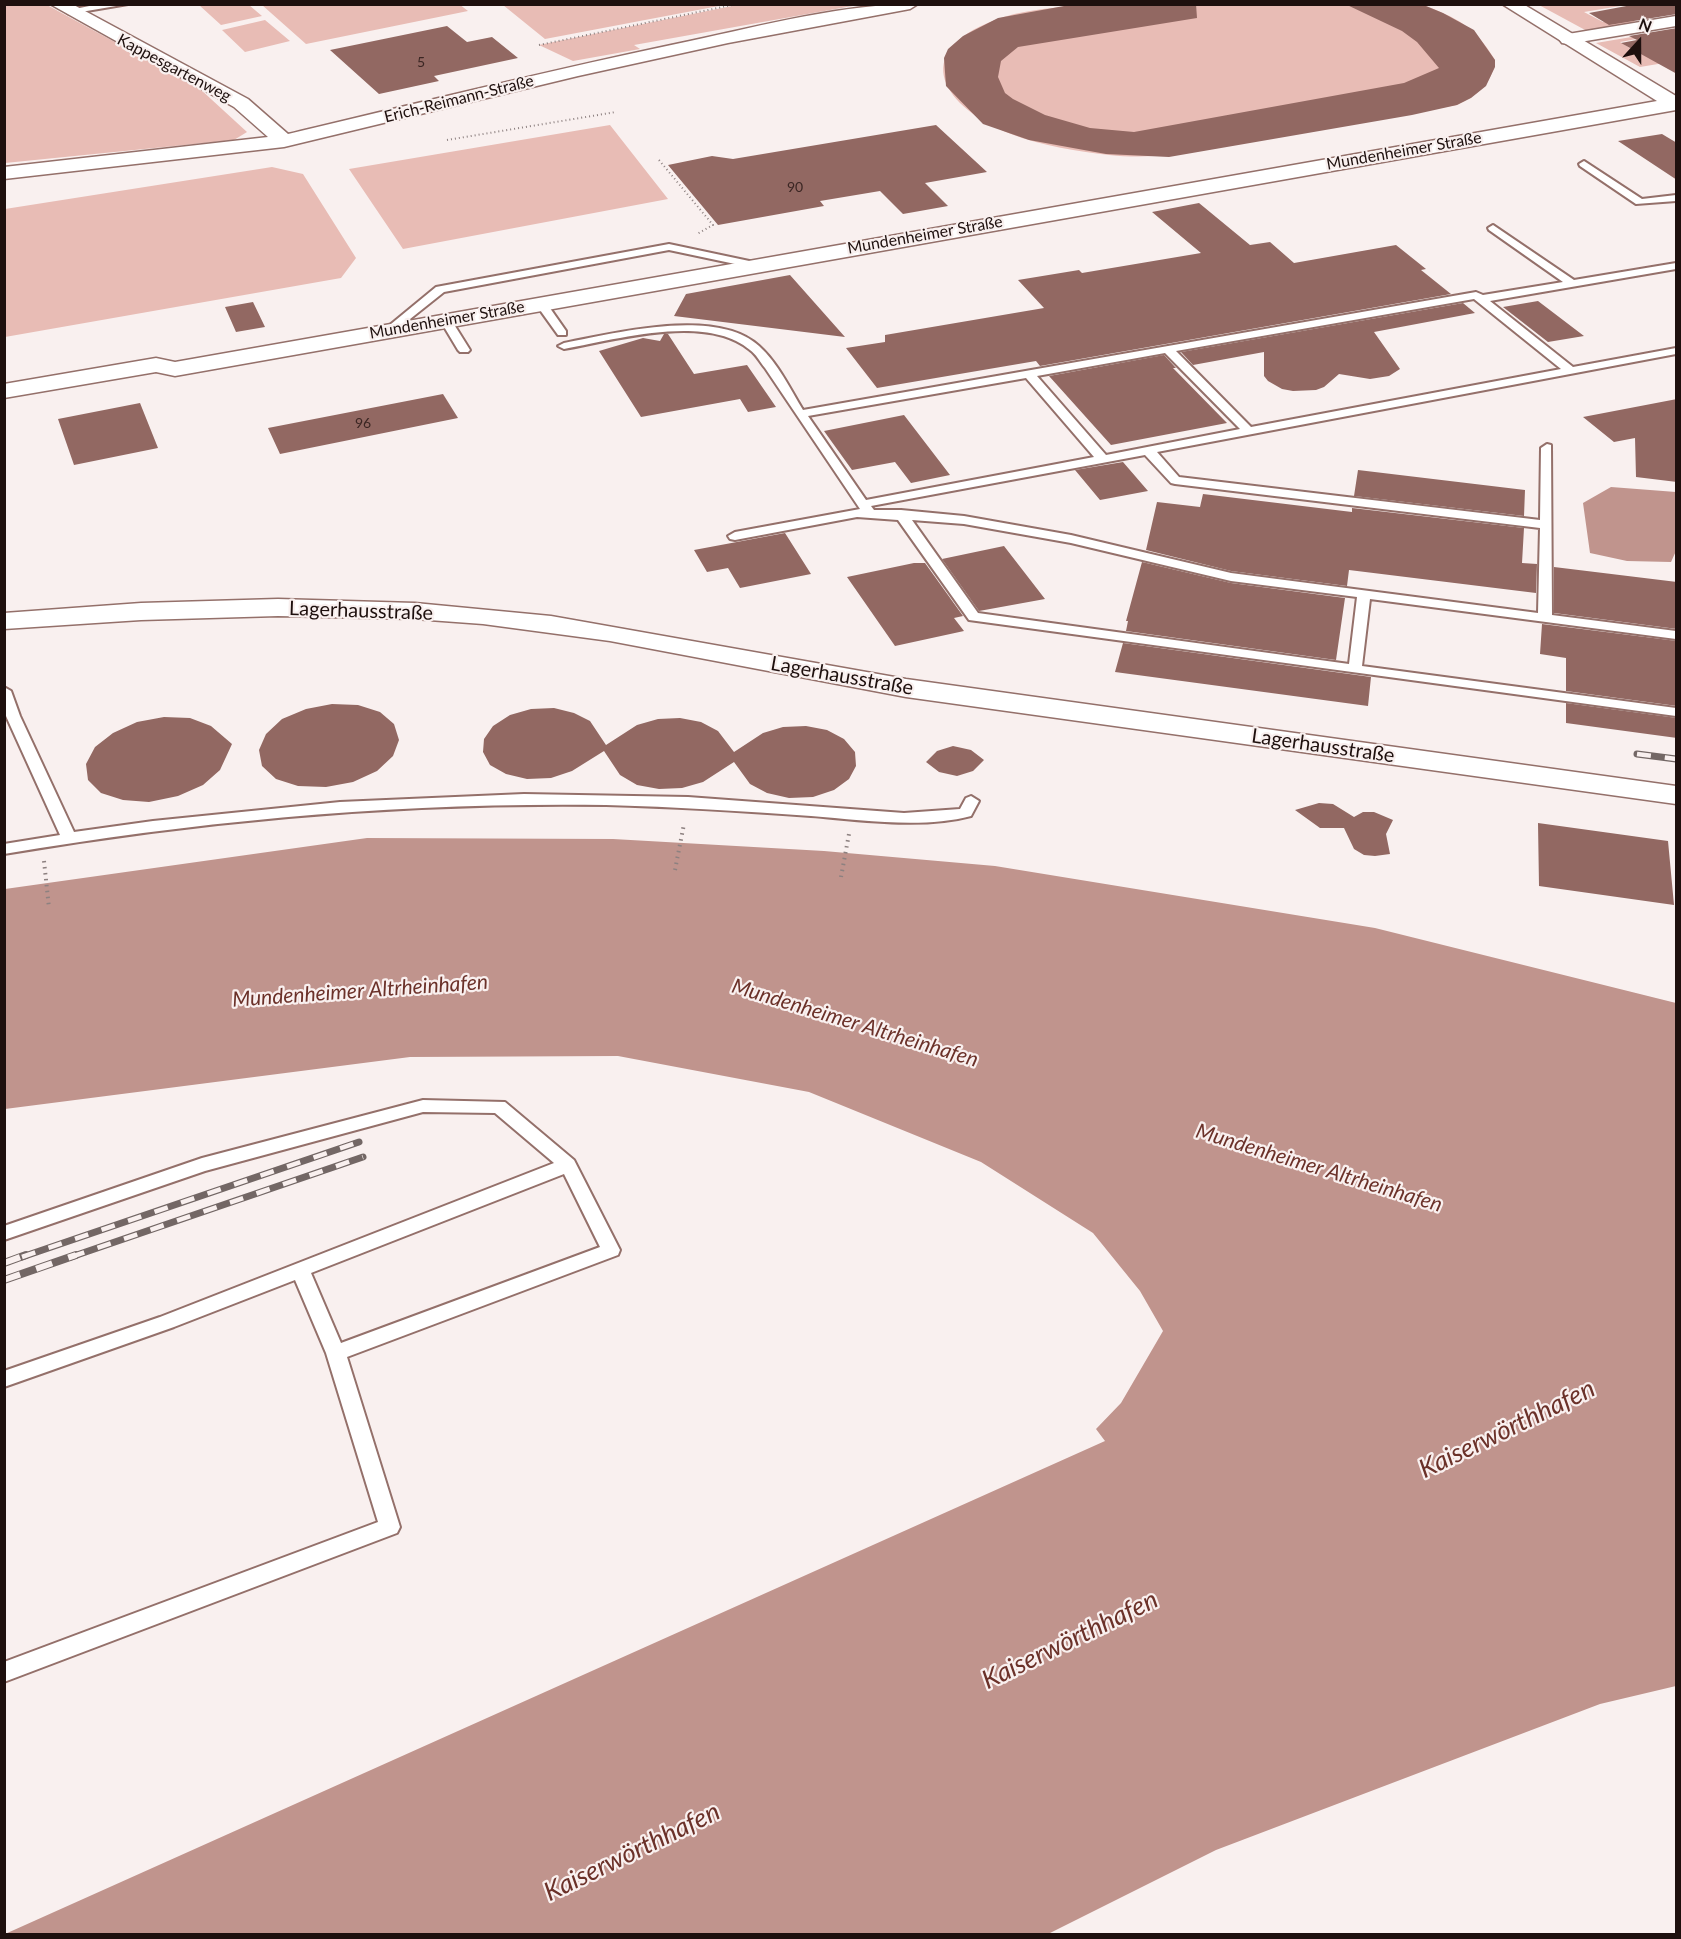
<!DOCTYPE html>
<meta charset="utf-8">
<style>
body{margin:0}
#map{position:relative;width:1681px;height:1939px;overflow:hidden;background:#f9f0ef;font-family:Lato,sans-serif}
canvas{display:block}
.frame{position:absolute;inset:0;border:6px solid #1e100e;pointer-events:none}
.north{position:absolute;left:1609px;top:12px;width:60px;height:60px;-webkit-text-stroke:4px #f9f0ef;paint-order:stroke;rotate:21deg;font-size:16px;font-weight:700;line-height:24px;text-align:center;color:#1e100e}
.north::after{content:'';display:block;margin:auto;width:21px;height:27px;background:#1e100e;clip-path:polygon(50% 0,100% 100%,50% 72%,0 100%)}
</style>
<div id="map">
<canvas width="1681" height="1939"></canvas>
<div class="frame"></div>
<div class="north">N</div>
</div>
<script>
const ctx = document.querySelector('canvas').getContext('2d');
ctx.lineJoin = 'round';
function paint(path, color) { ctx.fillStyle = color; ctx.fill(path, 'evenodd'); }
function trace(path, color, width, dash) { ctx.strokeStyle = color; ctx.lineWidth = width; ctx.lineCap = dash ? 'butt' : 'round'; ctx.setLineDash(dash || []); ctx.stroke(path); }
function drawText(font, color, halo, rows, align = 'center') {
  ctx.font = font + ' Lato,sans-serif'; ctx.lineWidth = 4.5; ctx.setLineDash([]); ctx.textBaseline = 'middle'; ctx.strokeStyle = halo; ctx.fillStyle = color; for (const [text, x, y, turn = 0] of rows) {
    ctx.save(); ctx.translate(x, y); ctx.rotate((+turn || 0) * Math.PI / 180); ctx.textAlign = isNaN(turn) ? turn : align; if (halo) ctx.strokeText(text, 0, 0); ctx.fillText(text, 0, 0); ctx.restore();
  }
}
paint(new Path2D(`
 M 5,4 L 47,5 L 199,88 L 247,132 L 234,140 L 5,163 Z
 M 459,4 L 468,11 L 306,44 L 262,5 Z
 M 1421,4 C 1457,18 1475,26 1495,60 C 1493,83 1477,95 1457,105 C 1395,116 1332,127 1270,138 C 1215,148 1165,161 1109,155 C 1076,151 1042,146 1011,134 C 944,108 907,53 995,20 C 1020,10 1049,9 1075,5 Z
 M 199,5 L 249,5 L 262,16 L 221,25 Z
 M 503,5 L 724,5 L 545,39 Z
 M 737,5 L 858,5 L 634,45 L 640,49 L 573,61 L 539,45 Z
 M 1539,5 L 1626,5 L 1584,12 L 1603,22 L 1628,18 L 1637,23 L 1587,31 Z
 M 265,20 L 290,41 L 245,52 L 222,30 Z
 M 1649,34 L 1653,36 L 1620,42 L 1638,53 L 1674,47 L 1676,61 L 1640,67 L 1596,43 Z
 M 610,125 L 668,199 L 403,249 L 349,169 Z
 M 272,167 L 303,174 L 356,258 L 341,278 L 5,337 L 5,209 Z`), '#e8bcb5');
paint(new Path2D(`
 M 1611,487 L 1676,492 L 1676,551 L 1671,562 L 1627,561 L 1590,553 L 1583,503 Z
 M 367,838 L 613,839 L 824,851 L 995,866 L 1375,928 L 1676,1003 L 1676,1686 L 1600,1704 L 1216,1850 L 1048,1934 L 5,1934 L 1105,1441 L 1096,1429 L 1121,1403 L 1163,1331 L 1140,1291 L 1093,1233 L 981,1162 L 809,1092 L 618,1056 L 410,1057 L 5,1109 L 5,889 Z`), '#c0948d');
paint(new Path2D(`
 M 1075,4 L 1196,4 L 1197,18 L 1018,47 L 1001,61 L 998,77 L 1005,93 L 1013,99 L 1045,115 L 1090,128 L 1134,132 L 1404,83 L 1439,68 L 1417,42 L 1402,31 L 1345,4 L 1421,4 L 1443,13 L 1474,30 L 1495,60 L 1495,67 L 1486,86 L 1471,98 L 1457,105 L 1412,115 L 1169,157 L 1106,154 L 1029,140 L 983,124 L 946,86 L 944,58 L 948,49 L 963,36 L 998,18 Z
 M 1637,4 L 1677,4 L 1677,14 L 1609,25 L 1589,13 Z
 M 447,26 L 467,42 L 492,37 L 518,58 L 434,76 L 439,81 L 379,94 L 330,50 Z
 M 1677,28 L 1677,74 L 1621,43 L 1637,40 L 1629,36 Z
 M 936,125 L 987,172 L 925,183 L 948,206 L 903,214 L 880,191 L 820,201 L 824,206 L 718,225 L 668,165 L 712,156 L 733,159 Z
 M 1662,134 L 1677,143 L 1677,180 L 1618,141 Z
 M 1199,203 L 1250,245 L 1270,242 L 1294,263 L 1396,245 L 1426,269 L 1421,270 L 1451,294 L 1040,366 L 1036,361 L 877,388 L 846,348 L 885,342 L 885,335 L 1044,308 L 1018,280 L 1079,270 L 1082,273 L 1201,253 L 1152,212 Z
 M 790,275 L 845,337 L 674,316 L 686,294 Z
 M 1538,301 L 1584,336 L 1548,342 L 1503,307 Z
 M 253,302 L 265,327 L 236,332 L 225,307 Z
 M 1463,303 L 1475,313 L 1374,332 L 1400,369 L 1389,376 L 1370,379 L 1339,374 L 1324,387 L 1316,390 L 1293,391 L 1282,389 L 1268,381 L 1264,376 L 1264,352 L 1193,365 L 1181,352 Z
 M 664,334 L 668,334 L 694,374 L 747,365 L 776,407 L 748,412 L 740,399 L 641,417 L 599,351 L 643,338 L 660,341 Z
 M 1164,355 L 1176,368 L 1173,368 L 1227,423 L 1111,445 L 1049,376 Z
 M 443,394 L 458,418 L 280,454 L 268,428 Z
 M 1677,399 L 1677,482 L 1636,477 L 1635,438 L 1614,442 L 1583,417 Z
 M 140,403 L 158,448 L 74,465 L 58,419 Z
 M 904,415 L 950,475 L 911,483 L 895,462 L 852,470 L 824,431 Z
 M 1123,462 L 1148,491 L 1100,500 L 1075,470 Z
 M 1358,470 L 1525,490 L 1524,516 L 1354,496 Z
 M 1203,494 L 1352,512 L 1352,508 L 1524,528 L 1522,563 L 1537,564 L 1536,593 L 1349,570 L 1347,586 L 1231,571 L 1146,550 L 1157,502 L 1200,507 Z
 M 785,533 L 811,574 L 740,588 L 728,568 L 707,572 L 694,550 Z
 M 1004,546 L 1045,599 L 979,611 L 942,559 Z
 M 1142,562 L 1231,583 L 1345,598 L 1336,660 L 1126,631 L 1128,621 L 1126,621 Z
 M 914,563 L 925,563 L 963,616 L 954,618 L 964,631 L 895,646 L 847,577 Z
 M 1554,567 L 1677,582 L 1677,629 L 1554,613 Z
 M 1542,624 L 1677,641 L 1677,706 L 1566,691 L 1566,658 L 1540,654 Z
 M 1123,643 L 1371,677 L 1368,706 L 1115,672 Z
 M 1566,703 L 1677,718 L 1677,738 L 1566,723 Z
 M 332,704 L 358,705 L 380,712 L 394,724 L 399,740 L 393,756 L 377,771 L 353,782 L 326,787 L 298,786 L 276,779 L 262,766 L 259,750 L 266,734 L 282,719 L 306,709 Z
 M 554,708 L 574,713 L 590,721 L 606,745 L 637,725 L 658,719 L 680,718 L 701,722 L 718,731 L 734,752 L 763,733 L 783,727 L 806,726 L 827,730 L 844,739 L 855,752 L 856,766 L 849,779 L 834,790 L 813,797 L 789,798 L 767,793 L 750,784 L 734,762 L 703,782 L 682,788 L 659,789 L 637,785 L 620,775 L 604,751 L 572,771 L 551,778 L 527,779 L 506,774 L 490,765 L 483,752 L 484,739 L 493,726 L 510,715 L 531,709 Z
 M 164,717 L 190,718 L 211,726 L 232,744 L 220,770 L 203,785 L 178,796 L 149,802 L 123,800 L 101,793 L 88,780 L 86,764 L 95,747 L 113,733 L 137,722 Z
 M 953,746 L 971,750 L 984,760 L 973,771 L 957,776 L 939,772 L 926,762 L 937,751 Z
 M 1319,803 L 1333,804 L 1354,817 L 1363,812 L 1374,812 L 1393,820 L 1386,834 L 1390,854 L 1375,856 L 1364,855 L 1354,849 L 1344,828 L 1320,828 L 1295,810 Z
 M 1538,823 L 1668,841 L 1674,905 L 1539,886 Z`), '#926862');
const lane = new Path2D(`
 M 99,4 L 128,4 L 69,14 L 65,11 Z
 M 1584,161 L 1642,199 L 1676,195 L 1676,201 L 1636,204 L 1580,166 L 1579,164 Z
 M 1493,225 L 1574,280 L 1676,263 L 1676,269 L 1490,301 L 1573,367 L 1676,348 L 1676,354 L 1157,452 L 1179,477 L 1540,520 L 1541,448 L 1547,444 L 1551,445 L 1552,615 L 1676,631 L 1676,639 L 1370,599 L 1362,666 L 1676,708 L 1676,716 L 969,620 L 898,520 L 857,517 L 735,540 L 730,539 L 728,536 L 735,532 L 860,509 L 765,368 C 760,362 756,354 750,350 C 706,313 615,340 564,349 L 558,346 L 564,343 C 615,333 717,307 759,346 C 778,363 790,389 803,410 L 1476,292 L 1483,295 L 1563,282 L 1489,230 L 1488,228 ZM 1474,299 L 1561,369 L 1251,427 L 1176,351 ZM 1165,353 L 1240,429 L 1106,455 L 1037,376 ZM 1026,378 L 1094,457 L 866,500 L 808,416 ZM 1145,455 L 1171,483 L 1175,484 L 1540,528 L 1538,613 L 1231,573 L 1071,535 L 964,516 L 901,510 L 874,510 L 871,506 ZM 912,520 L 964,524 L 1071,543 L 1231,581 L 1357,597 L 1349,664 L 978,613 Z
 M 669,244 L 754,262 L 759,265 L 754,268 L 669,250 L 444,292 L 395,331 L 387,331 L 385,329 L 436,287 Z
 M 541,300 L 545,301 L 566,331 L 566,335 L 558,335 L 535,303 Z
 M 446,317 L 450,318 L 470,350 L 468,352 L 460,352 L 458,350 L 440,320 Z
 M 4,687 L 11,691 L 20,716 L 74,832 L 153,821 L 340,802 L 524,794 L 688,797 L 904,813 L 960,809 L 966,798 L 971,796 L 979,801 L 971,816 C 923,829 861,820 811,816 C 743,811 675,807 606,805 C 405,802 203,820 4,854 L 4,844 L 60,835 L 6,716 Z
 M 423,1100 L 505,1102 L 574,1160 L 620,1250 L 618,1255 L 347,1357 L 400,1527 L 397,1533 L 4,1682 L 4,1662 L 378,1522 L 326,1353 L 295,1280 L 174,1327 L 4,1387 L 4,1371 L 160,1317 L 554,1163 L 495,1113 L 423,1112 L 205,1171 L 4,1240 L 4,1226 L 202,1158 ZM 564,1174 L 600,1247 L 341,1343 L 311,1273 Z`);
const street = new Path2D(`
 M 50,4 L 72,4 L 248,99 L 288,134 C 422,102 556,69 690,41 C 764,25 843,4 918,4 L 910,9 L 728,43 L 578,76 L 284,147 L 4,179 L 4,167 L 268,137 L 234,107 Z
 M 1676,16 L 1676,26 L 1568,44 L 1562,43 L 1559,39 L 1562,35 Z`);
const secondary = new Path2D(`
 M 1502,4 L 1523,4 L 1676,96 L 1676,110 L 175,376 L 156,372 L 4,398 L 4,384 L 156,358 L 175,362 L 1657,101 Z
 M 278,599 L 415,603 L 551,616 L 906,679 L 1676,786 L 1676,804 L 906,697 L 610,641 L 483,624 L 415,619 L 278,616 L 141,620 L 4,629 L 4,613 L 141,603 Z`);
trace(lane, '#94706a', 4);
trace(street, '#94706a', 3);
trace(secondary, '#94706a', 3);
trace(new Path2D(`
 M 539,45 L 737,4
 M 447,140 L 616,112
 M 659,160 L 713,225 L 697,234`), '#8d8180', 2, [1, 3]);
trace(new Path2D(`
 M 44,861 L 49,908
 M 675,870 L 684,824
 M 841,877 L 849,834`), '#8d8180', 4, [1.5, 4.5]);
paint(lane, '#fff');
paint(street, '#fff');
paint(secondary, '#fff');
const railFar1 = new Path2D(`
 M 1637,754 L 1676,759
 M 22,1257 L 359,1142
 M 71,1257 L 363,1157`);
const rail = new Path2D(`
 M 4,1263 L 26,1255
 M 4,1280 L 76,1255`);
trace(railFar1, '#736765', 7);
trace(rail, '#736765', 8);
trace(railFar1, '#f9f0ef', 4.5, [14]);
trace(rail, '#f9f0ef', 6, [17]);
drawText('14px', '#3b2623', null, [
 ["5",421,62],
 ["90",795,187],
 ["96",363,423]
]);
drawText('16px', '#1e100e', '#f9f0ef', [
 ["Kappesgartenweg",174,68,28],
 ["Erich-Reimann-Straße",459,99,-14],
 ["Mundenheimer Straße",1404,151,-10],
 ["Mundenheimer Straße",925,235,-10],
 ["Mundenheimer Straße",447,320,-10]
]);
drawText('20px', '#1e100e', '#f9f0ef', [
 ["Lagerhausstraße",361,611,2],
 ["Lagerhausstraße",842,676,10],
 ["Lagerhausstraße",1323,746,8]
]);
drawText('italic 21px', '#6b3129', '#f9f0ef', [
 ["Mundenheimer Altrheinhafen",360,991,-4],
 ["Mundenheimer Altrheinhafen",855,1023,17],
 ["Mundenheimer Altrheinhafen",1319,1168,17]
]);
drawText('italic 26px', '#6b3129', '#f9f0ef', [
 ["Kaiserwörthhafen",1507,1429,-26],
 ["Kaiserwörthhafen",1070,1640,-26],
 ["Kaiserwörthhafen",632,1852,-26]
]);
</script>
